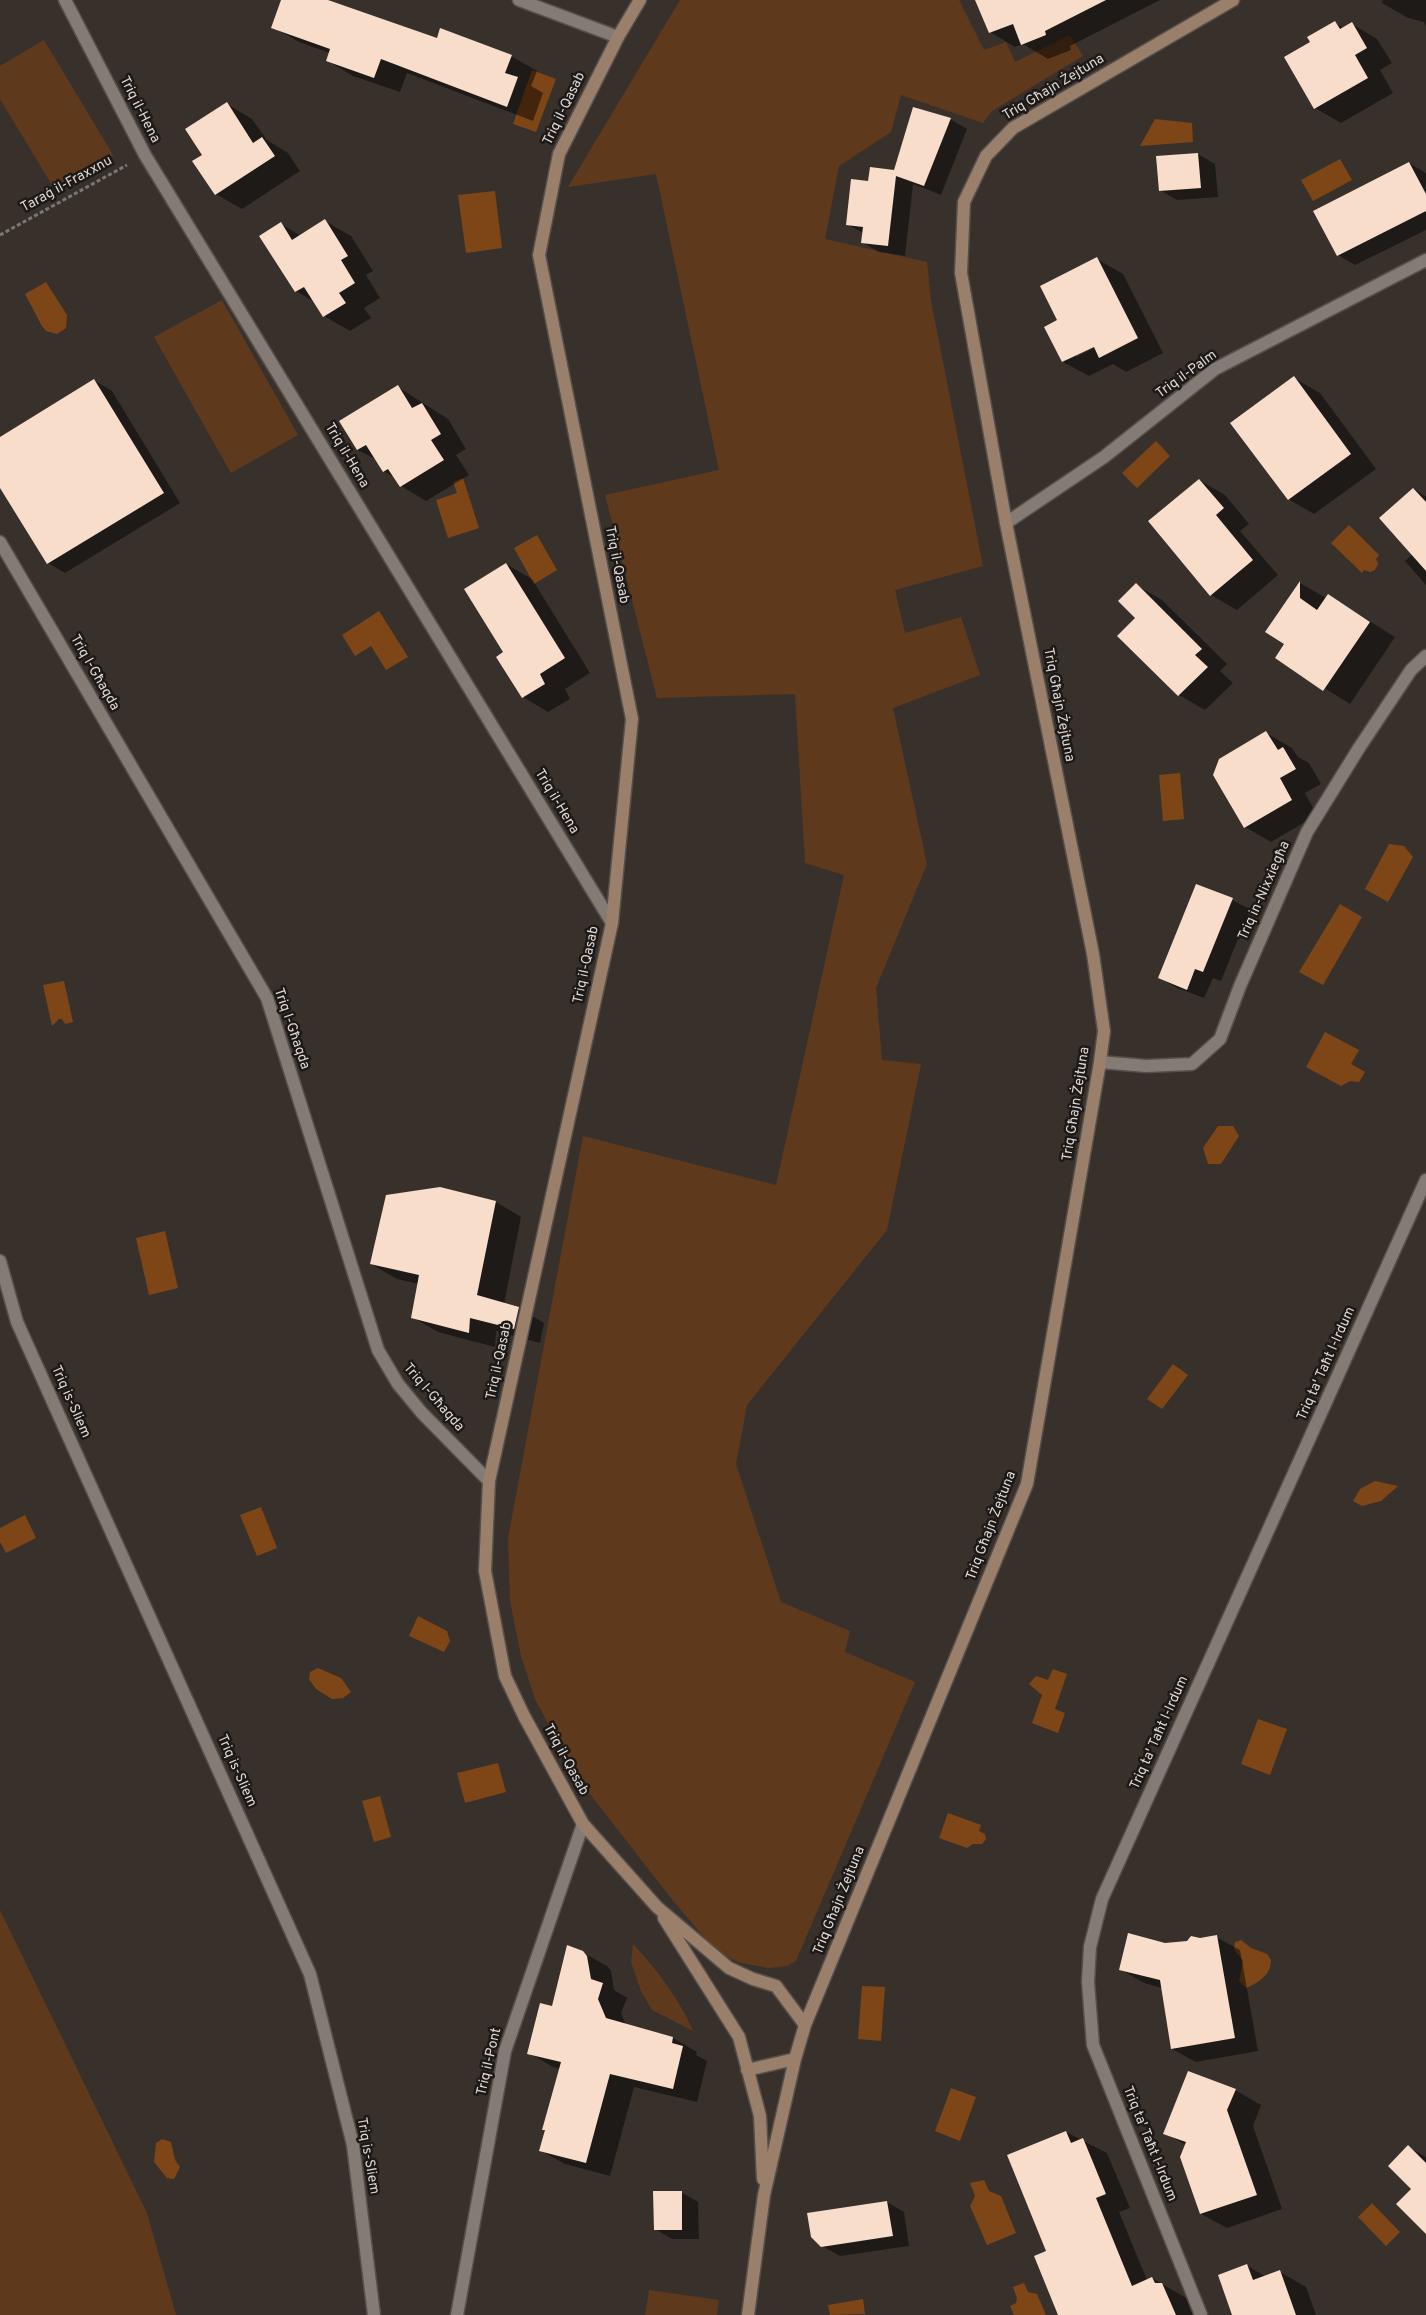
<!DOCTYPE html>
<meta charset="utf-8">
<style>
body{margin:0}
canvas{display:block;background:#38302b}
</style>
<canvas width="1426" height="2315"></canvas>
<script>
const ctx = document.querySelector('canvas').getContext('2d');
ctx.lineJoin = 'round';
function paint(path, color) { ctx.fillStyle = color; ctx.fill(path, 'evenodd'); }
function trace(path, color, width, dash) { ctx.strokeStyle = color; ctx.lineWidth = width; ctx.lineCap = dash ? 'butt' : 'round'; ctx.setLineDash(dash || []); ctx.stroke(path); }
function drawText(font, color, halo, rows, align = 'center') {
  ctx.font = font + ' Overpass,sans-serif'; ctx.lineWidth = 5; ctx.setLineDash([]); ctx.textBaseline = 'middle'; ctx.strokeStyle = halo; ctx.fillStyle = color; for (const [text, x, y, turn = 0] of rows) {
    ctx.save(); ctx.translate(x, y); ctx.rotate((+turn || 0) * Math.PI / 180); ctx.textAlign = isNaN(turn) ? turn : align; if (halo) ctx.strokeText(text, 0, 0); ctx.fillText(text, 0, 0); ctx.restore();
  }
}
paint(new Path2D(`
 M 680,0 L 959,0 L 984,50 L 1006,42 L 1015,62 L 1070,35 L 1083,56 L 992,111 L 983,123 L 901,95 L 891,132 L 839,166 L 825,239 L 927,262 L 931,301 L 983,566 L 895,590 L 905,633 L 961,617 L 980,675 L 893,708 L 927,864 L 876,988 L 882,1060 L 921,1064 L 887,1230 L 747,1405 L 736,1464 L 781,1602 L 850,1631 L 845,1652 L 915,1682 L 796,1961 L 787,1966 L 768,1968 L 738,1962 L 716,1951 L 674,1902 L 576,1776 L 535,1699 L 521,1656 L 510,1601 L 508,1538 L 583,1136 L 776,1185 L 844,875 L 805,863 L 795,694 L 657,698 L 605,495 L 719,470 L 656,174 L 568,187 Z
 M 44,40 L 113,155 L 55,190 L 0,99 L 0,66 Z
 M 222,300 L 298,435 L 231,473 L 154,337 Z
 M 0,1910 L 147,2213 L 176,2315 L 0,2315 Z
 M 633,1944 C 658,1971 678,1997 693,2031 L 652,2010 L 641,1991 L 631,1962 Z
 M 649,2290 L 719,2300 L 717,2315 L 645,2315 Z`), '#5f391c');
paint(new Path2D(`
 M 532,70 L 556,79 L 536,132 L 513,124 Z
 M 1155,119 L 1192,123 L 1193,142 L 1140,146 Z
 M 1340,159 L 1352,180 L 1313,201 L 1301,180 Z
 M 495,191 L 502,248 L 466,253 L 458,195 Z
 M 46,282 L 67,315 L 66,328 L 57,334 L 46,331 L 42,326 L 25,294 Z
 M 1156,441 L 1170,456 L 1137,488 L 1122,473 Z
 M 463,478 L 479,528 L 448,538 L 436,500 L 457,493 L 453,482 Z
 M 1349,525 L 1379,555 L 1376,559 L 1378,564 L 1375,570 L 1370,572 L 1364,570 L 1362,573 L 1331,543 Z
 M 537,535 L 557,570 L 534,584 L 514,548 Z
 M 379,611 L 408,657 L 386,670 L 371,646 L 355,656 L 342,635 Z
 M 1180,773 L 1184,819 L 1163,821 L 1159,775 Z
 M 1389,844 L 1404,846 L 1413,857 L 1388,902 L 1365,889 Z
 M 1340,904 L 1362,917 L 1323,985 L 1299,972 Z
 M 64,981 L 73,1022 L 65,1024 L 62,1019 L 59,1019 L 52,1026 L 43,985 Z
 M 1325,1032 L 1359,1050 L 1351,1064 L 1365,1072 L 1359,1082 L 1350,1081 L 1341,1086 L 1306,1067 Z
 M 1218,1126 L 1233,1126 L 1239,1136 L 1221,1164 L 1208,1164 L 1203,1148 Z
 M 165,1231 L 178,1288 L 149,1295 L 136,1238 Z
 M 1173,1364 L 1188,1375 L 1162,1409 L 1147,1399 Z
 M 1375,1481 L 1398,1486 L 1381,1501 L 1362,1506 L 1353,1501 L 1360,1489 Z
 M 261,1507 L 277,1548 L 257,1556 L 240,1515 Z
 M 25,1515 L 36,1538 L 6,1553 L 0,1542 L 0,1528 Z
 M 418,1616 L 447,1631 L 450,1641 L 444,1652 L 409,1636 Z
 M 318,1668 L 341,1678 L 351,1692 L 343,1698 L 332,1699 L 316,1689 L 309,1679 L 310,1672 Z
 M 1053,1669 L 1067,1674 L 1055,1709 L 1065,1713 L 1058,1733 L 1032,1723 L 1042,1695 L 1029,1684 L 1036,1676 L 1048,1680 Z
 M 1258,1719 L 1287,1729 L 1270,1775 L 1241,1764 Z
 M 498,1763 L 506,1792 L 465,1803 L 457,1773 Z
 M 380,1796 L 391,1837 L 374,1842 L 362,1801 Z
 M 948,1813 L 981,1825 L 979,1831 L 985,1834 L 986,1839 L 982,1844 L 973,1844 L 967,1848 L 939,1838 Z
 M 1241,1940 L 1251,1948 L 1267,1954 L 1271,1960 C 1271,1975 1258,1983 1246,1988 L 1239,1981 L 1243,1961 L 1234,1949 L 1235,1942 Z
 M 862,1986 L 885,1987 L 881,2041 L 858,2039 Z
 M 951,2088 L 976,2097 L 960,2141 L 935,2131 Z
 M 162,2139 L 171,2142 L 175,2160 L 180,2167 L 174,2179 L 167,2178 L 154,2162 L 156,2143 Z
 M 984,2180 L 989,2191 L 1001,2196 L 1016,2233 L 987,2245 L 970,2206 L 975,2196 L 970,2183 Z
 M 1372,2203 L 1400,2232 L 1386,2246 L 1358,2217 Z
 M 1024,2283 L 1028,2292 L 1037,2294 L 1046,2315 L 1014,2315 L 1010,2306 L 1016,2303 L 1017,2298 L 1013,2287 Z
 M 863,2299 L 865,2314 L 830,2315 L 828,2305 Z`), '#7e4617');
paint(new Path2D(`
 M 282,0 L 324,0 L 437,39 L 511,56 L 537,71 L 531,86 L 543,93 L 533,121 L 407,73 L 400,92 L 353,76 L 328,61 L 330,53 L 299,42 L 273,27 Z
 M 977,0 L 1160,0 L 1070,46 L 1071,50 L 1048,59 L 1023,44 L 1015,47 L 990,32 Z
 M 1383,0 L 1426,0 L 1426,27 L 1424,22 L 1408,18 L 1382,3 Z
 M 1335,23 L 1344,28 L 1352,24 L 1377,39 L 1392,63 L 1380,70 L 1393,93 L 1341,123 L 1315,108 Z
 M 227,104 L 252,119 L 267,140 L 288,153 L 300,171 L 242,209 L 216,194 L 204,156 Z
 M 950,119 L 967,129 L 941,195 L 913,184 L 905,256 L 879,252 L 862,242 L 863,233 L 847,224 L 895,171 Z
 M 1198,154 L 1215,164 L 1218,197 L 1177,200 L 1160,190 Z
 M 1409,163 L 1426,173 L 1426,230 L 1355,265 L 1338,255 Z
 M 325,221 L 351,236 L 373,271 L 366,275 L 380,298 L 364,308 L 371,318 L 350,331 L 324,316 L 316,303 L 296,291 L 281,224 L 301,236 Z
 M 1097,259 L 1123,274 L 1163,353 L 1126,372 L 1113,364 L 1089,376 L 1063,362 L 1046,328 L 1059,321 ZM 1099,343 L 1100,345 L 1076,357 L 1076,354 Z
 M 1294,378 L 1320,393 L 1376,469 L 1314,514 L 1288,499 Z
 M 95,381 L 112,391 L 180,503 L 65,573 L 48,563 L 0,486 L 0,438 Z
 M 398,387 L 448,419 L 466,449 L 456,455 L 469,475 L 426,501 L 401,486 L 396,478 L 383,471 L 377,460 L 358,450 L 341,421 Z
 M 1199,480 L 1225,495 L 1249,524 L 1240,531 L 1278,575 L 1237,610 L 1211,595 Z
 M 1414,489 L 1426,497 L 1426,585 L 1405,561 L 1413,554 Z
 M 506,564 L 532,579 L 590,673 L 565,689 L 570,699 L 548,712 L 523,697 L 505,653 Z
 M 1300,583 L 1326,598 L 1328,595 L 1395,637 L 1350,704 L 1276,658 L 1286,643 Z
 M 1136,585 L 1162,600 L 1227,664 L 1220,671 L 1233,683 L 1205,710 L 1179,695 L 1136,618 Z
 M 1266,733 L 1292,748 L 1298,757 L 1309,763 L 1321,784 L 1305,793 L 1317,815 L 1271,842 L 1245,827 Z
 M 1197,885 L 1232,900 L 1250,909 L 1221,981 L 1213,978 L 1204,998 L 1177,988 L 1160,978 Z
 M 496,1202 L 521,1217 L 504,1304 L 519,1308 L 544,1323 L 540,1343 L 496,1331 L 495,1347 L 438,1332 L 412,1317 L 419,1284 L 397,1279 L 371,1264 Z
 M 1216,1937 L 1240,1950 L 1258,2051 L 1196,2062 L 1172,2049 L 1162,1988 L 1144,1983 L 1120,1969 L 1165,1945 Z
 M 582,1952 L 607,1966 L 611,1971 L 614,1990 L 627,1998 L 621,2013 L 626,2025 L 673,2038 L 697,2052 L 696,2055 L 707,2061 L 697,2102 L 634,2087 L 610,2176 L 565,2164 L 541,2151 L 560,2069 L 553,2067 L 529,2053 Z
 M 1235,2090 L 1261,2105 L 1253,2126 L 1282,2209 L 1227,2228 L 1201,2214 L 1182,2157 L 1186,2145 L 1165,2133 Z
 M 1066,2132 L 1107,2153 L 1130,2208 L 1119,2212 L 1147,2280 L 1152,2278 L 1186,2298 L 1193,2315 L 1059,2315 L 1048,2252 Z
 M 1408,2147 L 1426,2157 L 1426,2232 L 1413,2189 Z
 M 681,2192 L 698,2202 L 699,2239 L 672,2239 L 655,2229 Z
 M 887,2202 L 904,2212 L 909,2246 L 840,2256 L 822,2246 Z
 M 1246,2265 L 1266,2277 L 1280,2272 L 1306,2287 L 1316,2315 L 1234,2315 Z`), '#0007');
paint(new Path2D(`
 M 281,0 L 328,0 L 437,38 L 440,28 L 512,55 L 505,73 L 518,77 L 507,107 L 381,59 L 374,78 L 326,61 L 330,49 L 271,28 Z
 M 975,0 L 1106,0 L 1045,31 L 1046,35 L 1021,45 L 1013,24 L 989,33 Z
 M 1335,21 L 1340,29 L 1352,22 L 1367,48 L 1355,55 L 1368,78 L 1314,109 L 1284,57 L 1310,42 L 1307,37 Z
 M 227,102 L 253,143 L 262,137 L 275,156 L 215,195 L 192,161 L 202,155 L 185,129 Z
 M 913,107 L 951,118 L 924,186 L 896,176 L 888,246 L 861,243 L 863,227 L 846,225 L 851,179 L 868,181 L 870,167 L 894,170 Z
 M 1198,153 L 1201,188 L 1159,191 L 1156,156 Z
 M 1409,162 L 1426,194 L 1426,211 L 1337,256 L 1313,211 Z
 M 325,219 L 348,256 L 341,260 L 355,283 L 339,293 L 346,303 L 323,317 L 304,287 L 295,292 L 259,236 L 281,222 L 292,240 Z
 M 1097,257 L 1138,338 L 1099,358 L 1094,347 L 1062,362 L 1044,327 L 1057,320 L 1040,286 Z
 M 1294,376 L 1351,454 L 1288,500 L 1230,423 Z
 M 94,379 L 164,493 L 47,564 L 0,488 L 0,437 Z
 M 398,385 L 412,408 L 422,403 L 441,434 L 431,440 L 444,460 L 400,487 L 388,469 L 383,472 L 366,445 L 357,450 L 339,421 Z
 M 1199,479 L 1224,508 L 1216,515 L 1253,560 L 1210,596 L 1148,521 Z
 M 1413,488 L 1426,502 L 1426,571 L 1379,518 Z
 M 506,563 L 565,658 L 540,674 L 545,684 L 522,698 L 496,657 L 503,652 L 464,589 Z
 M 1300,581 L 1300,598 L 1317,610 L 1328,594 L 1370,622 L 1323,691 L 1275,658 L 1284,644 L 1265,632 Z
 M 1136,583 L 1202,649 L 1195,655 L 1208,667 L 1178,696 L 1117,636 L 1135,618 L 1118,601 Z
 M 1266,731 L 1278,750 L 1283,747 L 1296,769 L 1280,778 L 1292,800 L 1244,828 L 1213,775 L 1219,759 Z
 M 1196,884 L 1233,898 L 1203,972 L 1195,969 L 1187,990 L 1158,978 Z
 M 440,1187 L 496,1201 L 477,1295 L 519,1307 L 514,1329 L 470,1318 L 469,1333 L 411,1318 L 419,1275 L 370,1264 L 386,1195 Z
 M 1128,1933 L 1165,1943 L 1187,1941 L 1191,1936 L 1200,1938 L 1217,1935 L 1235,2038 L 1171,2049 L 1160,1980 L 1119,1970 Z
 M 567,1945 L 583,1951 L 587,1956 L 591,1979 L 603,1983 L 598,1999 L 606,2018 L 673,2037 L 672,2043 L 683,2046 L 673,2089 L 610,2074 L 586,2163 L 539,2151 L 545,2130 L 542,2130 L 561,2062 L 527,2054 L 540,2003 L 552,2006 Z
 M 1188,2071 L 1236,2089 L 1227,2110 L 1257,2195 L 1200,2214 L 1180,2157 L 1186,2142 L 1163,2134 Z
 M 1066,2131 L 1071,2143 L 1083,2138 L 1106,2194 L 1096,2198 L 1132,2286 L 1152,2277 L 1155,2283 L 1162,2283 L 1176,2315 L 1058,2315 L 1034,2256 L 1046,2251 L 1007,2155 Z
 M 1408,2145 L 1426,2163 L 1426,2234 L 1396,2204 L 1411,2189 L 1388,2166 Z
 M 653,2191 L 682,2191 L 682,2230 L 654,2230 Z
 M 887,2201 L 893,2236 L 821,2247 L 811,2237 L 807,2213 Z
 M 1247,2264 L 1253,2280 L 1280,2270 L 1296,2315 L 1232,2315 L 1218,2275 Z`), '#f8ddcb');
const street = new Path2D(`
 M 65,0 L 145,155 L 612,923
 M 519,0 L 618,37
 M 1006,523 L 1104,457 L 1215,369 L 1426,260
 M 0,542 L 267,998 L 378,1350 L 398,1384 L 422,1413 L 489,1481
 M 1100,1062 L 1146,1066 L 1192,1064 L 1220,1039 L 1240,986 L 1307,832 L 1359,748 L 1411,670 L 1426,656
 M 0,1261 L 17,1322 L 310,1974 L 353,2145 L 374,2315
 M 457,2315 L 505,2051 L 583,1824
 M 1201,2315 L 1093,2045 L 1088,1982 L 1090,1947 L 1102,1899 L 1426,1180`);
const secondary = new Path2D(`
 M 640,0 L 618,37 L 559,154 L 539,255 L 632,719 L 612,923 L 489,1481 L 485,1571 L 505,1676 L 524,1716 L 583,1824 L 657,1907 L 729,1968 L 753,1979 L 776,1986 L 805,2025
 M 664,1918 L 739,2037 L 760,2116 L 763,2179
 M 747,2070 L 795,2059
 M 748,2315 L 764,2195 L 795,2059 L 805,2025 L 1027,1484 L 1100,1062 L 1104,1031 L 1093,954 L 1006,523 L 961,273 L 964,202 L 986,156 L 1013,128 L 1233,0`);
trace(street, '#554e4a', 15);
trace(secondary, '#554e4a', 15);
trace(new Path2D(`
 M 0,235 L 127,165`), '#7c7671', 3, [4, 2.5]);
trace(street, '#847b74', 12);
trace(secondary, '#9a806b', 12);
drawText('14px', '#dfdad6', '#1d1917', [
 ["Triq Għajn Żejtuna",1054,88,-31],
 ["Triq il-Qasab",565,109,-64],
 ["Triq il-Hena",139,110,63],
 ["Taraġ il-Fraxxnu",67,185,-29],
 ["Triq il-Palm",1187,375,-36],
 ["Triq il-Hena",346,456,59],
 ["Triq il-Qasab",616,565,79],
 ["Triq l-Għaqda",94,673,60],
 ["Triq Għajn Żejtuna",1058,705,79],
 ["Triq il-Hena",556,802,59],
 ["Triq in-Nixxiegħa",1265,891,-66],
 ["Triq il-Qasab",587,965,-78],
 ["Triq l-Għaqda",291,1029,71],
 ["Triq Għajn Żejtuna",1077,1104,-81],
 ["Triq il-Qasab",500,1361,-78],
 ["Triq ta' Taħt l-Irdum",1327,1364,-66],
 ["Triq l-Għaqda",433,1398,49],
 ["Triq is-Sliem",70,1402,66],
 ["Triq Għajn Żejtuna",992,1526,-69],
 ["Triq ta' Taħt l-Irdum",1160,1733,-66],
 ["Triq il-Qasab",565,1760,61],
 ["Triq is-Sliem",236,1771,66],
 ["Triq Għajn Żejtuna",840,1901,-68],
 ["Triq il-Pont",490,2062,-77],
 ["Triq ta' Taħt l-Irdum",1149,2144,68],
 ["Triq is-Sliem",367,2156,80]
]);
</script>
